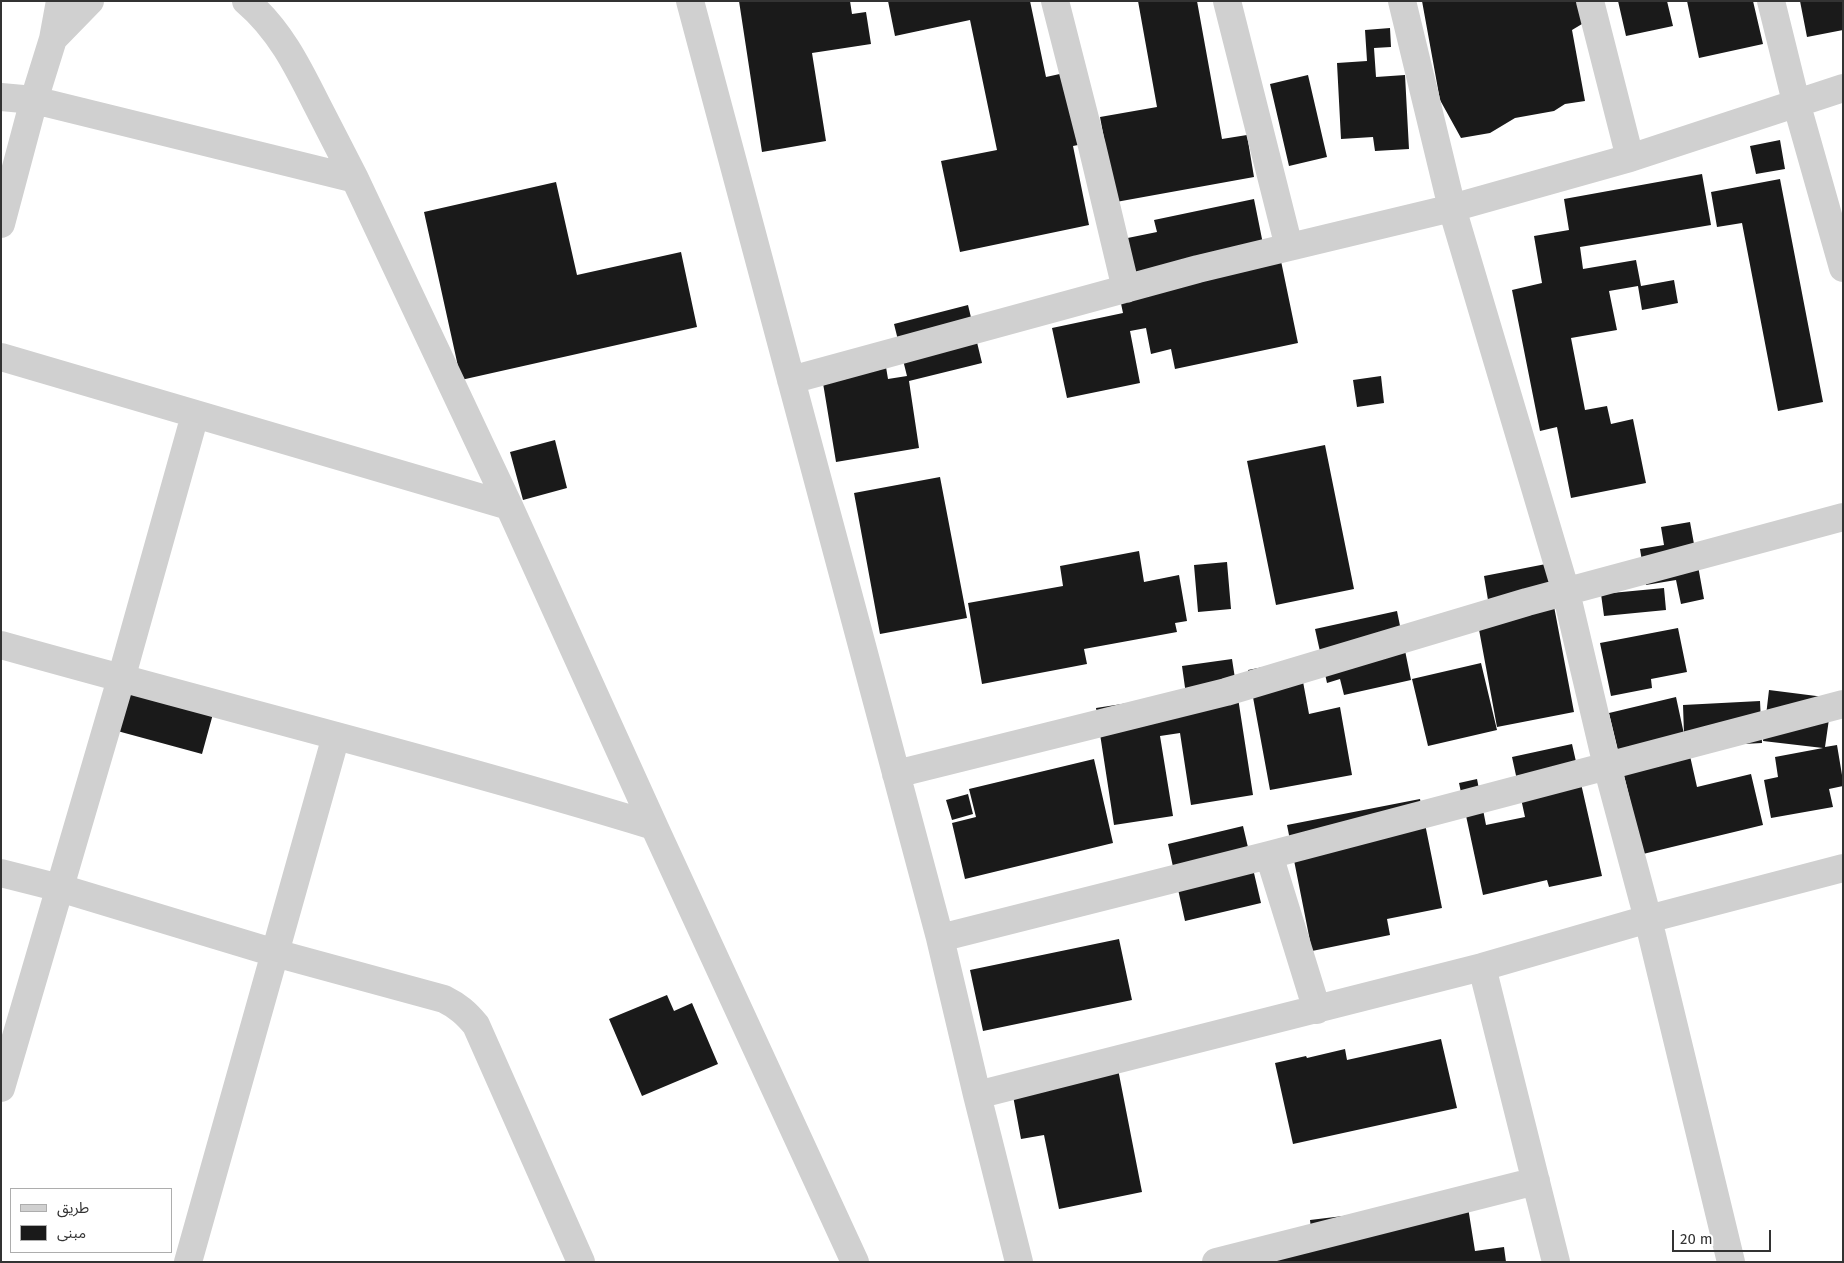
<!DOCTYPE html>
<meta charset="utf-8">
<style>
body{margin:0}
#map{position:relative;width:1844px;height:1263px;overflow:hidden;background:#fff;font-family:"Fira Sans","Noto Sans Arabic",sans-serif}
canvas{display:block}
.frame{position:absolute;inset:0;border:2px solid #333;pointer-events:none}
.legend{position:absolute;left:10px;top:1188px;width:162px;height:65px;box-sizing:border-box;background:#fff;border:1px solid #adadad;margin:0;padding:6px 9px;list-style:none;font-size:15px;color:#333}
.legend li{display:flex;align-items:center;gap:10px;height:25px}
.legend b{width:25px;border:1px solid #adadad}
.scale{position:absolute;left:1672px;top:1230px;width:99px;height:22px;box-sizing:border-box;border:2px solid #333;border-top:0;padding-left:6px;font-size:15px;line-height:18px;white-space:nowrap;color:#333;-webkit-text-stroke:4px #fff;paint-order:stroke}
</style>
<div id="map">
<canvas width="1844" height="1263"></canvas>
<div class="frame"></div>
<ul class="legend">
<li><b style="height:6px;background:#d0d0d0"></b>طريق</li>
<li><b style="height:14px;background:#1a1a1a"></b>مبنى</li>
</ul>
<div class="scale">20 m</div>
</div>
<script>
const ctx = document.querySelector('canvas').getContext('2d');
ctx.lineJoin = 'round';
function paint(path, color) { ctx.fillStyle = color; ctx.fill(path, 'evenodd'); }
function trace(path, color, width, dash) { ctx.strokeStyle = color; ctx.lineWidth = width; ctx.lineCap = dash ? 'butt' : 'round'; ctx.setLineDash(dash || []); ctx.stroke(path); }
paint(new Path2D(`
 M 739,1 L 850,1 L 852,14 L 866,12 L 871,44 L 812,53 L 826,141 L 762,152 Z
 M 888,1 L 1030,1 L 1046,77 L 1078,70 L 1093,142 L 1073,146 L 1089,225 L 960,252 L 941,161 L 997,150 L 970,20 L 895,36 Z
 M 1138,1 L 1197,1 L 1222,139 L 1247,135 L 1254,177 L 1116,202 L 1100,117 L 1157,107 Z
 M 1422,1 L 1583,1 L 1587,21 L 1572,30 L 1585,101 L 1565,104 L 1554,111 L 1515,118 L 1490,133 L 1461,138 L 1440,100 Z
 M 1618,1 L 1667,1 L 1673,26 L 1626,36 Z
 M 1687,1 L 1753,1 L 1763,44 L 1699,58 Z
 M 1800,1 L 1843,1 L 1843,30 L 1807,37 Z
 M 1390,28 L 1391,47 L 1374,48 L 1376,77 L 1405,75 L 1409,149 L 1375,151 L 1373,137 L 1341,139 L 1337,63 L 1367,61 L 1365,30 Z
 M 1308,75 L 1327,157 L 1289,166 L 1270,84 Z
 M 1780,140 L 1785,169 L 1756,174 L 1750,146 Z
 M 1702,174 L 1711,225 L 1580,247 L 1583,269 L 1636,260 L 1641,286 L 1674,280 L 1678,303 L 1642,310 L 1638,286 L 1609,291 L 1617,330 L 1571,338 L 1585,410 L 1607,406 L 1611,424 L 1633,419 L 1646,483 L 1571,498 L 1557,427 L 1540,431 L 1512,290 L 1542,283 L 1534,236 L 1569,230 L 1564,199 Z
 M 1780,179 L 1823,402 L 1778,411 L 1742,223 L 1717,227 L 1711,192 Z
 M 556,182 L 577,275 L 681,252 L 697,327 L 461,380 L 424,212 Z
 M 1254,199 L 1267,264 L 1281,261 L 1298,343 L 1175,369 L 1171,349 L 1151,354 L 1146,328 L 1130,331 L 1140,383 L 1067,398 L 1052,328 L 1123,313 L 1108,242 L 1157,232 L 1154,220 Z
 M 968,305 L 982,363 L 909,381 L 919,448 L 836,462 L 821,371 L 885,361 L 888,379 L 907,376 L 894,324 Z
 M 1381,376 L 1384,403 L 1357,407 L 1353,380 Z
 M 555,440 L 567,488 L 523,500 L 510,452 Z
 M 1325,445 L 1354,589 L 1276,605 L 1247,461 Z
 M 940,477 L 967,618 L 880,634 L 854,493 Z
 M 1690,522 L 1704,599 L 1681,604 L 1676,580 L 1646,585 L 1640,549 L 1664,545 L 1661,527 Z
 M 1139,551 L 1144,582 L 1179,575 L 1187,621 L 1175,623 L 1177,632 L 1084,649 L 1087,664 L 982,684 L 968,603 L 1063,586 L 1060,566 Z
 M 1227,562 L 1231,609 L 1198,612 L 1194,565 Z
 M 1546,564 L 1574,712 L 1497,727 L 1475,608 L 1489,606 L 1484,576 Z
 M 1664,588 L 1666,610 L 1604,616 L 1601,594 Z
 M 1397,611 L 1411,680 L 1344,695 L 1340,679 L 1327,683 L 1315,629 Z
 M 1678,628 L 1687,672 L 1651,679 L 1652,688 L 1611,696 L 1600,643 Z
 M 1232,659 L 1253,795 L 1191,805 L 1180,733 L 1160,736 L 1173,816 L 1114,825 L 1096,708 L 1167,697 L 1188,709 L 1182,666 Z
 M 1299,660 L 1309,714 L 1340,707 L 1352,775 L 1270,790 L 1248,670 Z
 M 1481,663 L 1497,730 L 1428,746 L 1412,679 Z
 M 124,677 L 216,703 L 202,754 L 110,729 Z
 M 1769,690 L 1832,698 L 1825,747 L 1837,745 L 1843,781 L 1843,786 L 1829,789 L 1833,807 L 1771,818 L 1764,780 L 1778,777 L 1775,757 L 1823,748 L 1763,741 Z
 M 1676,697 L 1684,734 L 1683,705 L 1760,701 L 1762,743 L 1688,747 L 1697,787 L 1751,774 L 1763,825 L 1643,854 L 1609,713 Z
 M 1572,744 L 1602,876 L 1549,887 L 1547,880 L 1483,895 L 1459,783 L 1477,779 L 1486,825 L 1525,817 L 1512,757 Z
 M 1094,759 L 1113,843 L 965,879 L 952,823 L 976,817 L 969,789 Z
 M 968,794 L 973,814 L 952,820 L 946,800 Z
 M 1420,799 L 1442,908 L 1387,919 L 1390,935 L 1312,951 L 1287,825 Z
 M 1243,826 L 1261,903 L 1185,921 L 1168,844 Z
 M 1119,939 L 1132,1000 L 983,1031 L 970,970 Z
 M 667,995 L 674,1011 L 692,1003 L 718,1064 L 642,1096 L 609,1019 Z
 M 1441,1039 L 1457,1108 L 1293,1144 L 1275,1063 L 1306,1056 L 1307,1058 L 1345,1049 L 1347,1060 Z
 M 1117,1064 L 1142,1192 L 1059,1209 L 1044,1135 L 1021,1139 L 1011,1085 Z
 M 1467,1201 L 1475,1251 L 1504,1247 L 1506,1262 L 1245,1262 L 1313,1247 L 1310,1220 Z`), '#1a1a1a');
trace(new Path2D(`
 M 246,1 C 279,29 297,65 316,103 C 329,128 342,154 355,179
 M 690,1 L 940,938 L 977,1095 L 1019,1262
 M 1055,1 L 1092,146 L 1126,289
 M 1227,1 L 1289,247
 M 1402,1 L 1452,208 L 1566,592 L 1607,766 L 1648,919 L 1731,1262
 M 1590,1 L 1630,158
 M 1771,1 L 1796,102 L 1843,268
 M 53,39 L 90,1
 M 1,97 L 34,100 L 355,179 L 509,506 L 654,826
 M 1,224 L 34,100 L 53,39 L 60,1
 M 1,357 L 509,506
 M 791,380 L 1198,269 L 1452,208 L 1630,158 L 1843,88
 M 1,645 C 218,706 438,760 654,826 L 855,1262
 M 896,774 L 1226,692 L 1527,602 L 1843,517
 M 1269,855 L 1317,1010
 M 1,873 L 60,888 L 275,953 L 444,999 C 458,1006 466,1013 476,1025 L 581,1262
 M 940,938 L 1269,855 L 1843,704
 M 1482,967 L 1556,1262
 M 1,1088 L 121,679 L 195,415
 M 977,1095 L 1482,967 L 1648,919 L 1843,868
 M 188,1262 L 336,736
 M 1216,1262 L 1536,1181`), '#d0d0d0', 28);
</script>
